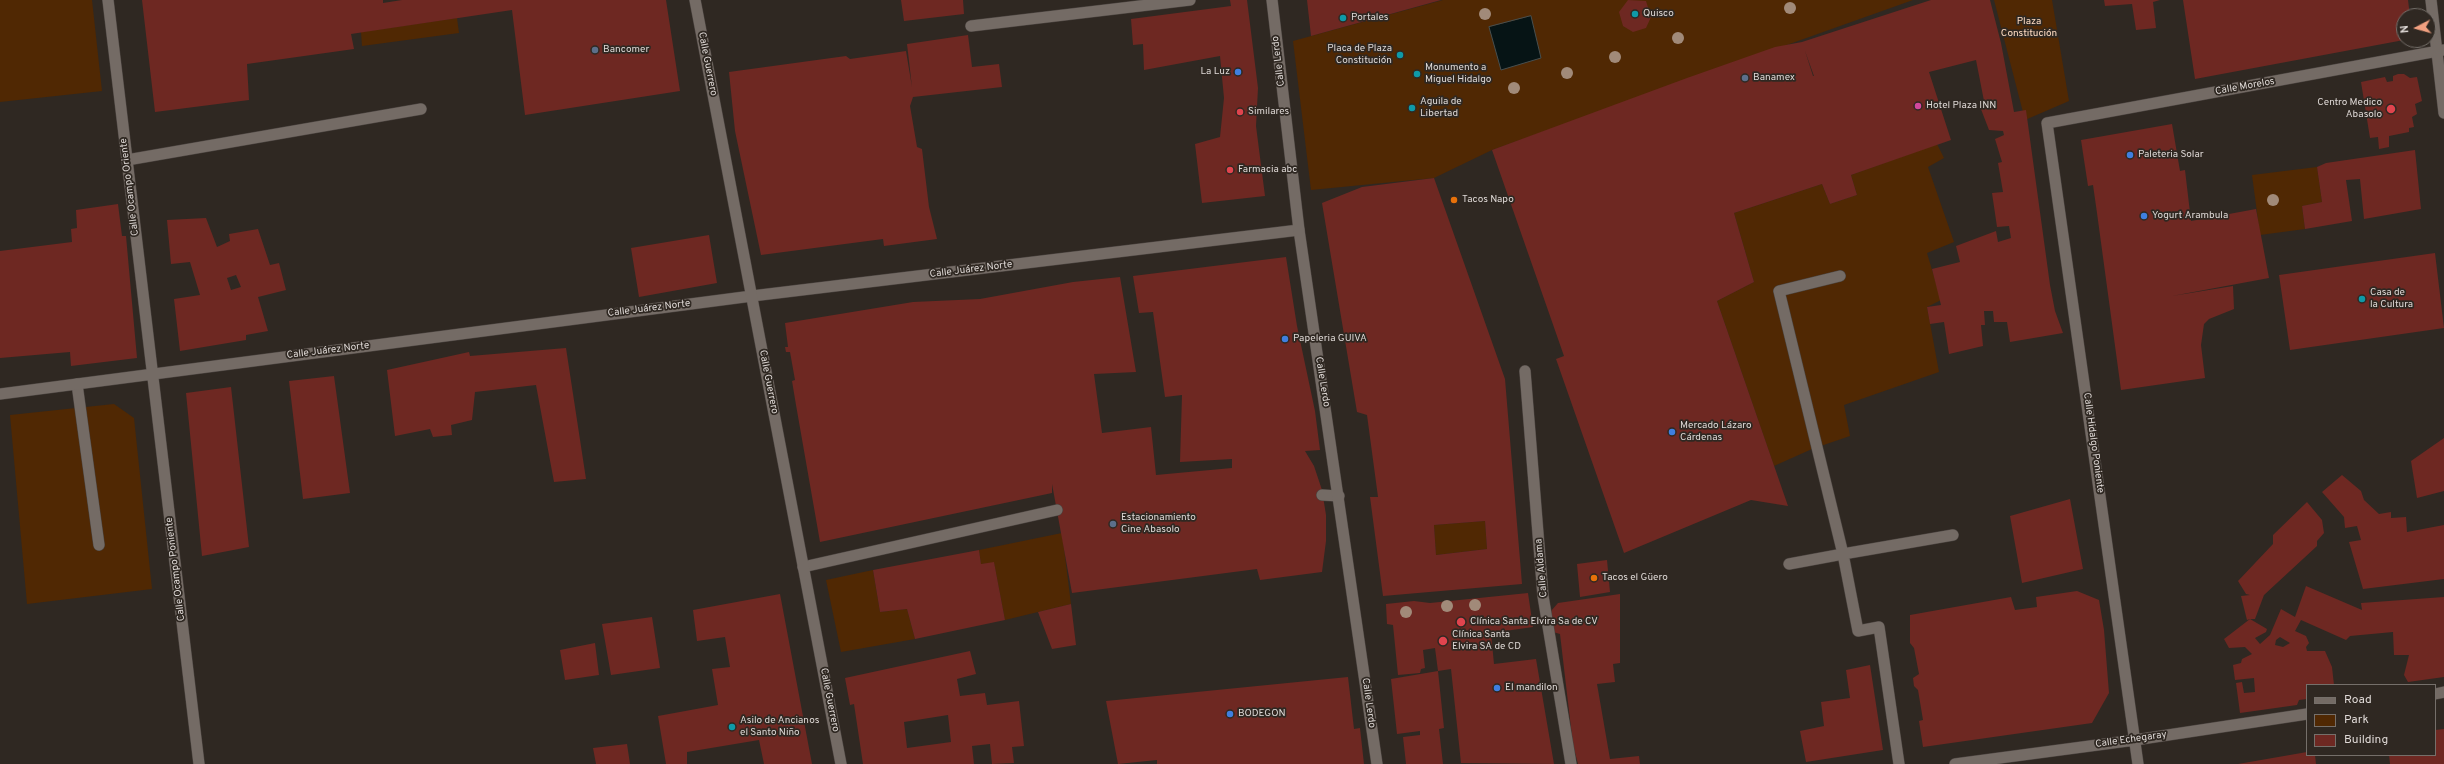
<!DOCTYPE html>
<meta charset="utf-8">
<style>
body{margin:0}
#map{position:relative;width:2444px;height:764px;overflow:hidden;background:#2f2822;font-family:Overpass,sans-serif}
canvas{display:block}
.legend{position:absolute;left:2306px;top:684px;width:130px;height:72px;box-sizing:border-box;background:#2f2822;border:1px solid #756f6a;margin:0;padding:5px 7px;list-style:none;font-size:12px;color:#dfd9d6}
.legend li{display:flex;align-items:center;gap:8px;height:20px}
.legend b{width:20px;border:1px solid #756f6a}
.north{position:absolute;left:2396px;top:8px;width:40px;height:40px;box-sizing:border-box;background:#2f2822;border:1px solid #756f6a;border-radius:50%;rotate:264deg;font-size:11px;font-weight:700;line-height:16px;text-align:center;color:#dfd9d6}
.north::after{content:'';display:block;margin:auto;width:14px;height:18px;background:#f2a080;clip-path:polygon(50% 0,100% 100%,50% 72%,0 100%)}
</style>
<div id="map">
<canvas width="2444" height="764"></canvas>
<ul class="legend">
<li><b style="height:5px;background:#746b65"></b>Road</li>
<li><b style="height:11px;background:#502803"></b>Park</li>
<li><b style="height:11px;background:#6e2822"></b>Building</li>
</ul>
<div class="north">N</div>
</div>
<script>
const ctx = document.querySelector('canvas').getContext('2d');
ctx.lineJoin = 'round';
function paint(path, color) { ctx.fillStyle = color; ctx.fill(path, 'evenodd'); }
function trace(path, color, width, dash) { ctx.strokeStyle = color; ctx.lineWidth = width; ctx.lineCap = dash ? 'butt' : 'round'; ctx.setLineDash(dash || []); ctx.stroke(path); }
function drawText(font, color, halo, rows, align = 'center') {
  ctx.font = font + ' Overpass,sans-serif'; ctx.lineWidth = 3.5; ctx.setLineDash([]); ctx.textBaseline = 'middle'; ctx.strokeStyle = halo; ctx.fillStyle = color; for (const [text, x, y, turn = 0] of rows) {
    ctx.save(); ctx.translate(x, y); ctx.rotate((+turn || 0) * Math.PI / 180); ctx.textAlign = isNaN(turn) ? turn : align; if (halo) ctx.strokeText(text, 0, 0); ctx.fillText(text, 0, 0); ctx.restore();
  }
}
paint(new Path2D(`
 M 0,0 L 92,0 L 102,91 L 0,102 Z
 M 1443,0 L 1913,0 L 1492,150 L 1434,178 L 1311,190 L 1293,41 Z
 M 1994,0 L 2052,0 L 2069,101 L 2025,120 Z
 M 457,18 L 459,33 L 362,46 L 361,32 Z
 M 1937,144 L 1944,158 L 1928,167 L 1954,242 L 1927,253 L 1941,300 L 1927,307 L 1939,372 L 1844,405 L 1850,436 L 1812,449 L 1774,466 L 1717,301 L 1754,282 L 1734,213 L 1822,184 L 1830,204 L 1857,195 L 1851,175 Z
 M 2317,167 L 2322,202 L 2302,206 L 2305,229 L 2260,235 L 2252,175 Z
 M 114,404 L 134,418 L 152,589 L 27,604 L 10,415 Z
 M 1485,521 L 1487,549 L 1436,555 L 1434,525 Z
 M 1062,533 L 1071,604 L 1005,620 L 994,563 L 981,564 L 979,550 Z
 M 873,570 L 880,612 L 907,609 L 915,639 L 841,652 L 826,580 Z`), '#502803');
const water = new Path2D(`
 M 1531,16 L 1541,58 L 1501,70 L 1489,27 Z`);
paint(water, '#061415');
trace(water, '#474f4f', 1);
paint(new Path2D(`
 M 142,0 L 383,0 L 383,3 L 402,0 L 666,0 L 680,91 L 525,115 L 512,10 L 351,34 L 354,49 L 247,64 L 249,100 L 155,112 Z
 M 901,0 L 963,0 L 964,14 L 904,21 Z
 M 1230,0 L 1247,0 L 1258,88 L 1256,126 L 1265,196 L 1202,203 L 1195,144 L 1220,137 L 1224,98 L 1220,56 L 1144,70 L 1143,44 L 1133,45 L 1131,19 L 1231,6 Z
 M 1307,0 L 1441,0 L 1311,36 Z
 M 1628,0 L 1646,1 L 1651,17 L 1646,28 L 1633,32 L 1623,26 L 1619,12 Z
 M 1931,0 L 1990,0 L 2001,43 L 2014,112 L 2026,110 L 2050,285 L 2055,311 L 2063,333 L 2010,342 L 2007,322 L 1994,322 L 1993,311 L 1984,311 L 1985,325 L 1981,325 L 1983,346 L 1949,354 L 1944,322 L 1930,324 L 1927,307 L 1941,305 L 1932,269 L 1960,262 L 1956,246 L 1996,231 L 1998,242 L 2011,238 L 2009,226 L 1997,227 L 1992,193 L 2003,192 L 1998,163 L 2002,162 L 1995,139 L 2004,135 L 2003,131 L 1989,130 L 1979,104 L 1984,101 L 1976,60 L 1929,72 L 1951,140 L 1851,175 L 1857,195 L 1830,204 L 1822,184 L 1734,213 L 1754,282 L 1717,301 L 1788,506 L 1751,500 L 1624,553 L 1556,359 L 1564,356 L 1492,150 L 1687,78 L 1775,47 L 1802,42 ZM 1805,51 L 1814,76 L 1813,76 Z
 M 2104,0 L 2160,0 L 2153,2 L 2156,28 L 2136,30 L 2132,4 L 2105,6 Z
 M 2183,0 L 2408,0 L 2410,16 L 2404,16 L 2404,40 L 2195,79 Z
 M 968,35 L 972,67 L 999,64 L 1002,87 L 913,97 L 910,106 L 917,147 L 922,149 L 929,207 L 937,239 L 884,246 L 883,239 L 761,255 L 735,131 L 729,72 L 846,56 L 850,59 L 906,51 L 912,87 L 907,44 Z
 M 2398,74 L 2404,74 L 2410,78 L 2417,77 L 2422,101 L 2415,104 L 2417,114 L 2412,117 L 2414,127 L 2409,128 L 2409,132 L 2389,136 L 2389,147 L 2379,149 L 2378,137 L 2370,138 L 2361,82 L 2385,77 L 2387,82 L 2393,81 L 2393,76 Z
 M 2172,124 L 2180,171 L 2185,170 L 2191,221 L 2256,209 L 2269,278 L 2172,296 L 2233,286 L 2234,309 L 2209,319 L 2204,324 L 2201,345 L 2205,378 L 2121,390 L 2097,213 L 2093,185 L 2088,186 L 2081,140 Z
 M 2415,150 L 2421,209 L 2364,219 L 2360,179 L 2346,180 L 2352,221 L 2305,229 L 2302,206 L 2322,202 L 2317,167 L 2326,163 Z
 M 1434,178 L 1505,379 L 1522,584 L 1383,596 L 1370,497 L 1378,497 L 1367,415 L 1357,412 L 1322,203 L 1362,187 ZM 1485,521 L 1487,549 L 1436,555 L 1434,525 Z
 M 118,204 L 122,236 L 126,236 L 137,358 L 71,366 L 70,352 L 0,358 L 0,251 L 72,242 L 71,229 L 77,228 L 76,210 Z
 M 206,218 L 217,247 L 230,241 L 229,234 L 258,229 L 270,265 L 279,263 L 286,290 L 258,297 L 268,331 L 246,335 L 246,340 L 180,351 L 174,299 L 200,295 L 190,262 L 171,264 L 167,220 ZM 236,275 L 241,287 L 231,290 L 227,278 Z
 M 709,235 L 717,283 L 639,297 L 631,248 Z
 M 2435,253 L 2444,328 L 2290,350 L 2279,275 Z
 M 1286,257 L 1297,326 L 1315,411 L 1320,450 L 1305,451 L 1314,466 L 1322,490 L 1326,515 L 1326,541 L 1322,572 L 1260,580 L 1257,569 L 1072,593 L 1052,484 L 1052,493 L 820,542 L 796,405 L 792,381 L 795,380 L 790,352 L 786,352 L 785,347 L 788,347 L 785,323 L 913,302 L 980,299 L 1073,282 L 1120,277 L 1136,372 L 1094,374 L 1102,433 L 1151,427 L 1156,475 L 1232,468 L 1232,459 L 1180,462 L 1182,395 L 1165,397 L 1153,312 L 1139,313 L 1133,276 Z
 M 566,348 L 586,479 L 554,482 L 536,385 L 475,392 L 472,420 L 451,425 L 452,435 L 433,437 L 430,429 L 395,436 L 387,370 L 469,352 L 470,356 Z
 M 334,376 L 350,493 L 303,499 L 289,381 Z
 M 231,387 L 249,547 L 202,556 L 186,393 Z
 M 2444,438 L 2444,491 L 2417,498 L 2411,461 Z
 M 2342,475 L 2361,491 L 2364,500 L 2379,514 L 2391,512 L 2391,518 L 2406,517 L 2407,532 L 2444,525 L 2444,579 L 2363,589 L 2349,542 L 2361,540 L 2357,526 L 2345,528 L 2344,517 L 2322,492 Z
 M 2070,499 L 2083,569 L 2022,583 L 2010,516 Z
 M 2307,502 L 2322,520 L 2324,533 L 2317,541 L 2317,546 L 2264,595 L 2255,619 L 2250,619 L 2267,629 L 2266,632 L 2255,638 L 2260,644 L 2270,635 L 2281,609 L 2295,617 L 2306,586 L 2362,610 L 2361,603 L 2444,597 L 2444,677 L 2408,682 L 2404,675 L 2409,655 L 2394,655 L 2393,632 L 2350,636 L 2346,640 L 2301,620 L 2295,631 L 2306,636 L 2309,643 L 2306,647 L 2307,651 L 2325,651 L 2332,667 L 2334,685 L 2307,685 L 2307,699 L 2299,700 L 2297,705 L 2240,713 L 2236,683 L 2242,682 L 2244,693 L 2255,692 L 2254,678 L 2235,680 L 2233,665 L 2241,663 L 2242,659 L 2252,654 L 2245,647 L 2229,648 L 2224,639 L 2250,619 L 2247,620 L 2241,596 L 2250,595 L 2246,594 L 2238,581 L 2273,544 L 2273,535 ZM 2280,637 L 2290,643 L 2283,647 L 2275,645 L 2276,640 Z
 M 979,550 L 981,564 L 994,562 L 1005,620 L 915,639 L 907,609 L 880,612 L 873,570 Z
 M 1607,560 L 1610,592 L 1580,597 L 1577,564 Z
 M 2077,591 L 2099,600 L 2104,630 L 2109,693 L 2092,723 L 1923,747 L 1919,721 L 1923,720 L 1918,690 L 1914,686 L 1913,678 L 1919,674 L 1914,648 L 1910,643 L 1910,615 L 2011,597 L 2015,610 L 2037,607 L 2036,597 Z
 M 1528,593 L 1533,627 L 1491,633 L 1494,664 L 1536,659 L 1554,764 L 1461,763 L 1451,669 L 1438,671 L 1435,648 L 1423,650 L 1425,668 L 1421,669 L 1420,673 L 1398,675 L 1393,625 L 1387,624 L 1386,604 L 1414,601 L 1430,603 Z
 M 780,594 L 812,764 L 764,764 L 759,740 L 687,752 L 687,764 L 666,764 L 658,716 L 718,705 L 712,669 L 730,667 L 725,637 L 697,641 L 693,610 Z
 M 1620,594 L 1620,663 L 1613,664 L 1615,682 L 1597,684 L 1610,759 L 1639,756 L 1640,764 L 1578,764 L 1573,745 L 1560,634 L 1553,632 L 1551,611 L 1558,603 Z
 M 1071,604 L 1076,645 L 1052,649 L 1038,612 Z
 M 652,617 L 660,668 L 611,675 L 602,624 Z
 M 595,643 L 599,675 L 565,680 L 560,650 Z
 M 970,651 L 976,674 L 957,679 L 960,696 L 985,693 L 987,705 L 1019,701 L 1024,746 L 1012,747 L 1014,763 L 992,764 L 990,744 L 972,746 L 974,764 L 863,764 L 854,704 L 850,705 L 845,678 ZM 948,715 L 951,742 L 907,748 L 904,722 Z
 M 1870,665 L 1883,750 L 1806,762 L 1800,731 L 1824,726 L 1821,702 L 1850,698 L 1846,670 Z
 M 1438,671 L 1444,728 L 1439,729 L 1443,764 L 1406,764 L 1403,737 L 1420,735 L 1420,731 L 1397,734 L 1391,679 Z
 M 1348,677 L 1354,729 L 1360,728 L 1364,764 L 1157,764 L 1157,760 L 1118,764 L 1106,701 Z
 M 2444,729 L 2444,764 L 2390,764 L 2389,755 L 2435,755 L 2435,730 Z
 M 627,744 L 630,764 L 596,764 L 593,748 Z
 M 2307,752 L 2307,755 L 2315,755 L 2316,764 L 2238,764 Z`), '#6e2822');
const service = new Path2D(`
 M 971,26 L 1190,0
 M 127,160 L 421,109
 M 77,384 L 99,545
 M 1322,495 L 1339,496
 M 1789,564 L 1843,554 L 1779,291 L 1840,276
 M 803,567 L 1057,510
 M 1899,764 L 1879,627 L 1858,631 L 1843,554 L 1953,535`);
const minor = new Path2D(`
 M 108,0 L 199,764
 M 2431,0 L 2444,113
 M 1525,371 L 1543,596 L 1571,764
 M 0,394 L 752,296 L 1299,230
 M 2435,694 L 2444,692
 M 1955,764 L 2135,740 L 2307,714
 M 2138,764 L 2047,123 L 2444,50`);
const tertiary = new Path2D(`
 M 695,0 L 841,764
 M 1272,0 L 1299,230 L 1377,764`);
trace(service, '#4b4440', 12);
trace(minor, '#4b4440', 12);
trace(tertiary, '#4b4440', 12);
trace(service, '#746b65', 11);
trace(minor, '#746b65', 11);
trace(tertiary, '#746b65', 11);
ctx.fillStyle = '#a18a79';
for (const [x, y] of [
 [1790,8],
 [1485,14],
 [1678,38],
 [1615,57],
 [1567,73],
 [1514,88],
 [2273,200],
 [1475,605],
 [1447,606],
 [1406,612]
]) { ctx.beginPath(); ctx.arc(x, y, 6, 0, 2 * Math.PI); ctx.fill(); }
for (const [x, y, r, color] of [
 [1635,14,4,"#0f9aa8"],
 [1343,18,4,"#0f9aa8"],
 [595,50,4,"#5c6f8a"],
 [1400,55,4,"#0f9aa8"],
 [1238,72,4,"#3f7fe0"],
 [1417,74,4,"#0f9aa8"],
 [1745,78,4,"#5c6f8a"],
 [1918,106,4,"#d1479c"],
 [1412,108,4,"#0f9aa8"],
 [2391,109,5,"#e0444e"],
 [1240,112,4,"#e0444e"],
 [2130,155,4,"#3f7fe0"],
 [1230,170,4,"#e0444e"],
 [1454,200,4,"#e8710a"],
 [2144,216,4,"#3f7fe0"],
 [2362,299,4,"#0f9aa8"],
 [1285,339,4,"#3f7fe0"],
 [1672,432,4,"#3f7fe0"],
 [1113,524,4,"#5c6f8a"],
 [1594,578,4,"#e8710a"],
 [1461,622,5,"#e0444e"],
 [1443,641,5,"#e0444e"],
 [1497,688,4,"#3f7fe0"],
 [1230,714,4,"#3f7fe0"],
 [732,727,4,"#0f9aa8"]
]) { const dot = new Path2D(); dot.arc(x, y, r, 0, 2 * Math.PI); ctx.fillStyle = color; ctx.fill(dot); trace(dot, '#2f2822', 1.5); }
drawText('10px', '#dfd9d6', '#2f2822', [
 ["Quisco",1643,14],
 ["Portales",1351,18],
 ["Placa de Plaza",1392,49,"right"],
 ["Constitución",1392,61,"right"],
 ["Bancomer",603,50],
 ["Monumento a",1425,68],
 ["Miguel Hidalgo",1425,80],
 ["La Luz",1230,72,"right"],
 ["Banamex",1753,78],
 ["Aguila de",1420,102],
 ["Libertad",1420,114],
 ["Centro Medico",2382,103,"right"],
 ["Abasolo",2382,115,"right"],
 ["Hotel Plaza INN",1926,106],
 ["Similares",1248,112],
 ["Paleteria Solar",2138,155],
 ["Farmacia abc",1238,170],
 ["Tacos Napo",1462,200],
 ["Yogurt Arambula",2152,216],
 ["Casa de",2370,293],
 ["la Cultura",2370,305],
 ["Papeleria GUIVA",1293,339],
 ["Mercado Lázaro",1680,426],
 ["Cárdenas",1680,438],
 ["Estacionamiento",1121,518],
 ["Cine Abasolo",1121,530],
 ["Tacos el Güero",1602,578],
 ["Clínica Santa Elvira Sa de CV",1470,622],
 ["Clínica Santa",1452,635],
 ["Elvira SA de CD",1452,647],
 ["El mandilon",1505,688],
 ["BODEGON",1238,714],
 ["Asilo de Ancianos",740,721],
 ["el Santo Niño",740,733]
], 'left');
drawText('10px', '#fedbc1', '#2f2822', [
 ["Plaza",2029,22],
 ["Constitución",2029,34]
]);
drawText('10px', '#dfd9d6', '#2f2822', [
 ["Calle Lerdo",1279,61,-97],
 ["Calle Guerrero",707,64,79],
 ["Calle Morelos",2245,87,-10],
 ["Calle Ocampo Oriente",130,187,-97],
 ["Calle Juárez Norte",971,270,-7],
 ["Calle Juárez Norte",649,309,-7],
 ["Calle Juárez Norte",328,351,-7],
 ["Calle Guerrero",768,382,79],
 ["Calle Lerdo",1322,382,81],
 ["Calle Hidalgo Poniente",2093,443,82],
 ["Calle Aldama",1542,568,-95],
 ["Calle Ocampo Poniente",176,569,-97],
 ["Calle Guerrero",829,700,79],
 ["Calle Lerdo",1368,703,82],
 ["Calle Echegaray",2131,740,-8]
]);
</script>
